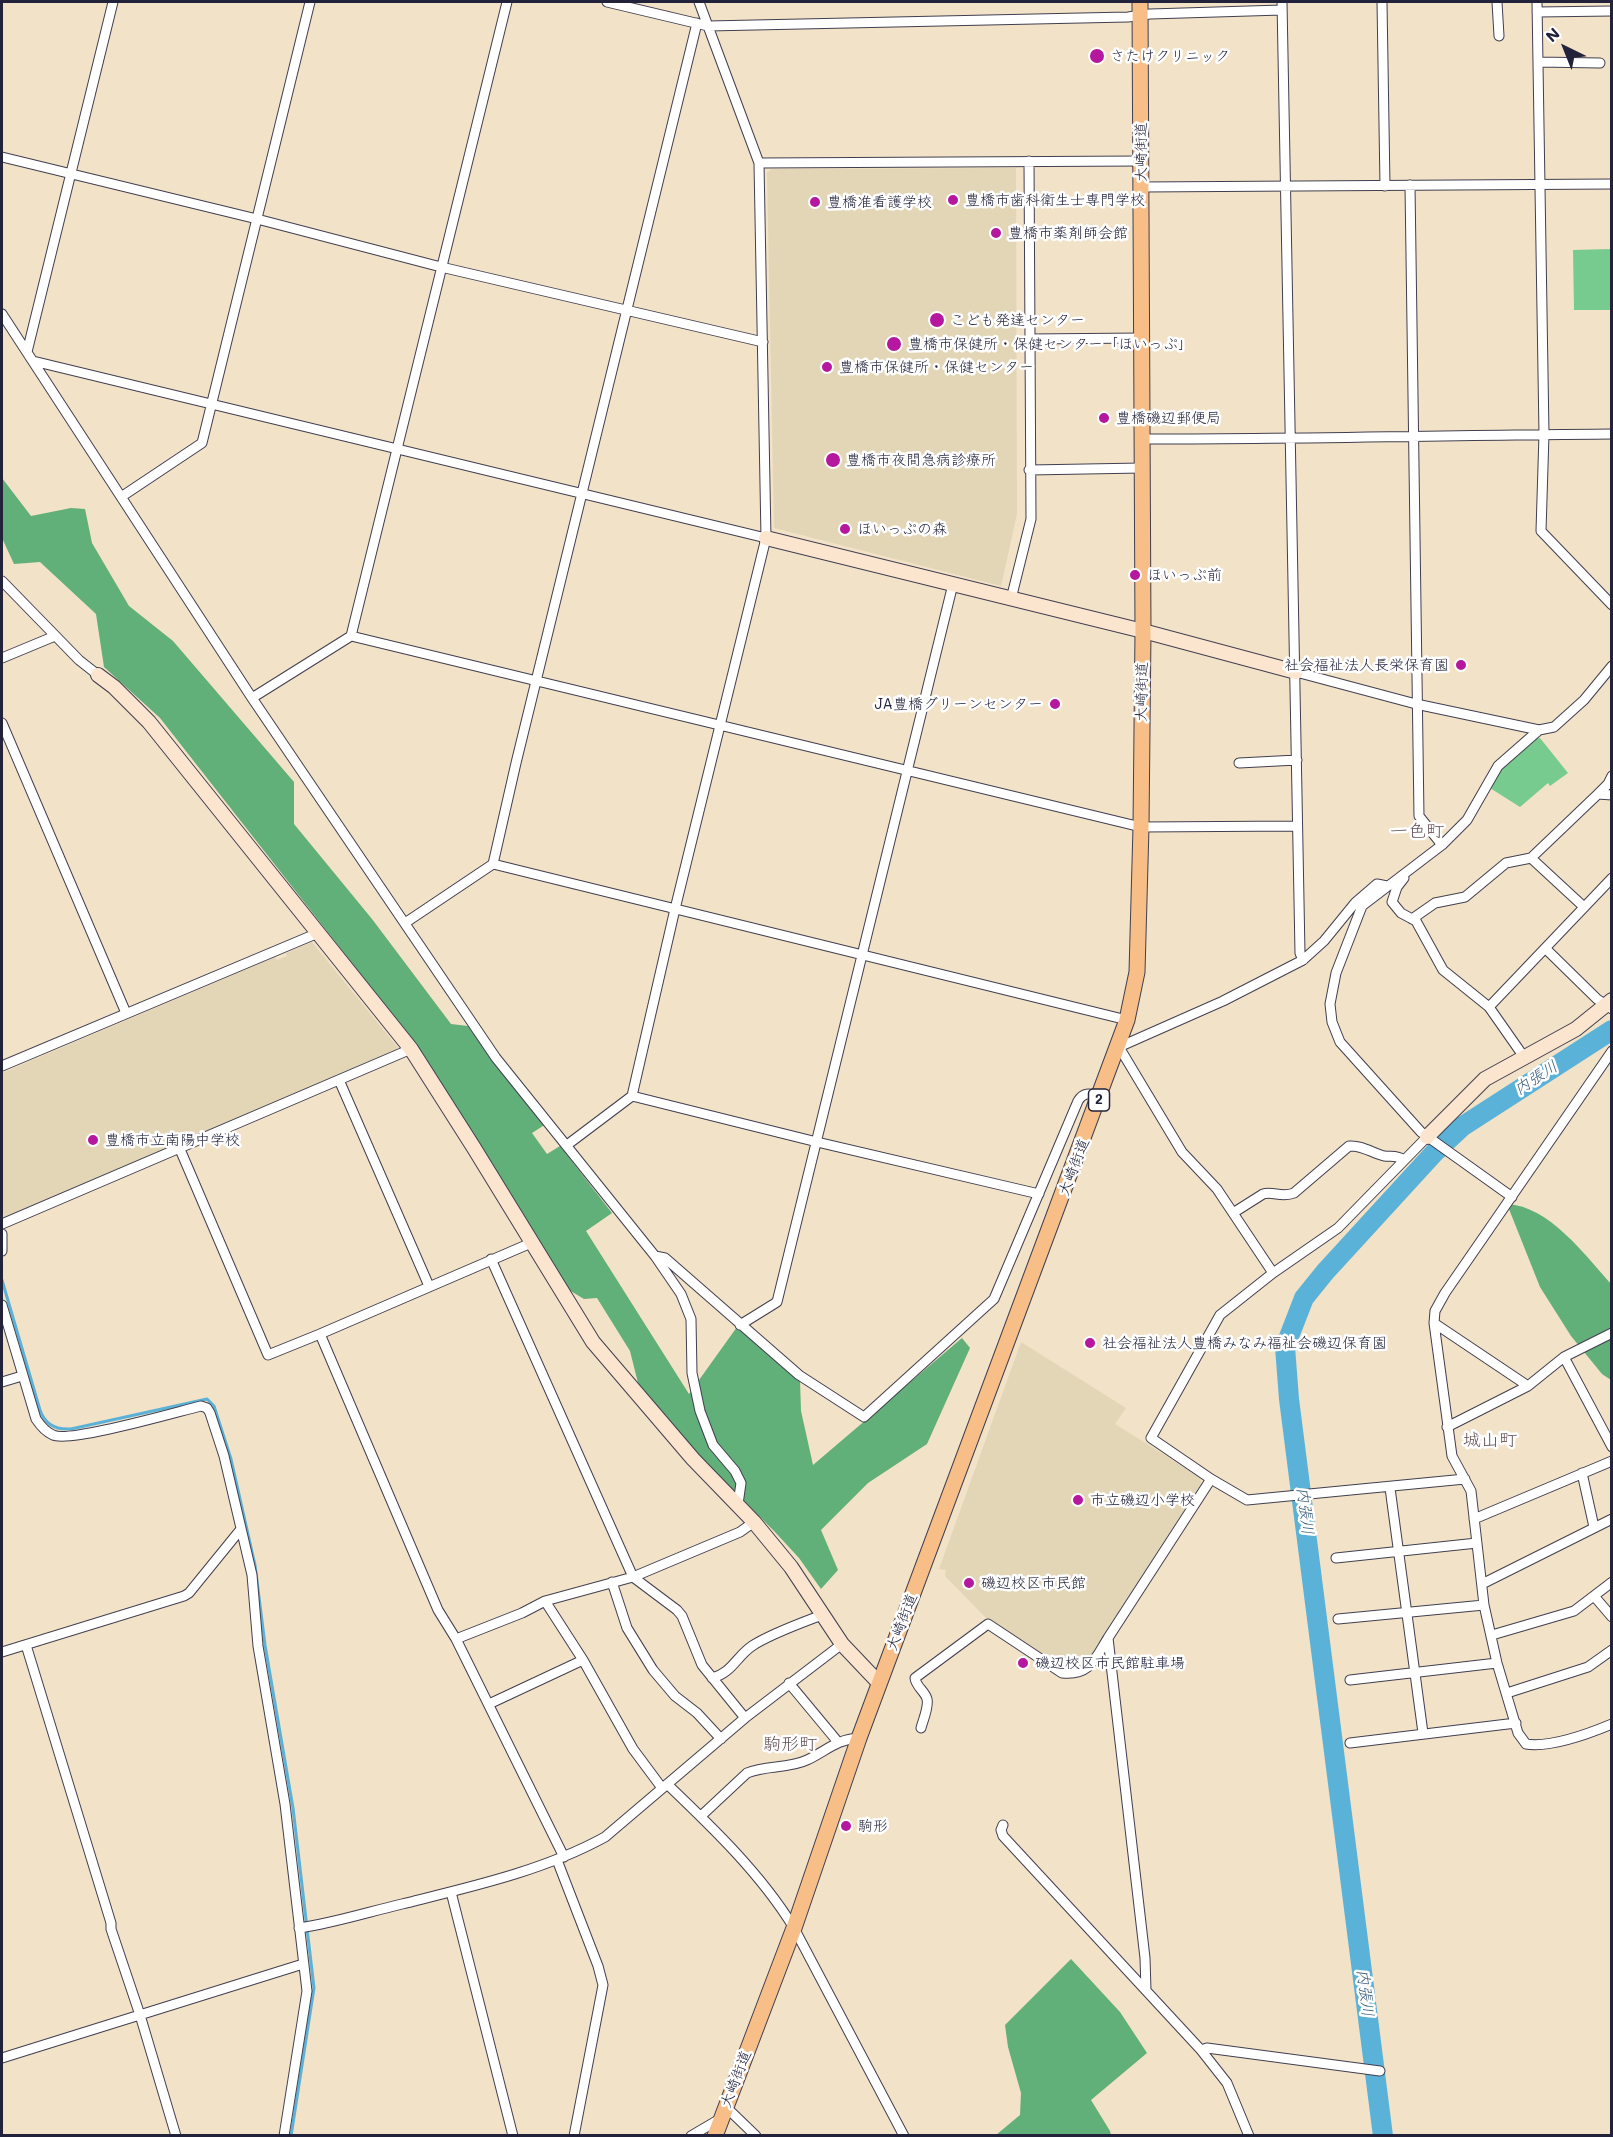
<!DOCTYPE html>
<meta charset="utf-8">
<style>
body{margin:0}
#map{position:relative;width:1613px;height:2137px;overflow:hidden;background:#f2e2c7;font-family:Mali,sans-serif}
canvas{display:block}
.frame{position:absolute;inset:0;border:3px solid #22223b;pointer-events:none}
.north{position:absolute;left:1535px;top:18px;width:60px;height:60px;-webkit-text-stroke:4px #fff;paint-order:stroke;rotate:317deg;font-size:16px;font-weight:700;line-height:24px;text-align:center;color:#22223b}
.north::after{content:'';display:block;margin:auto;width:21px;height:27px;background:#22223b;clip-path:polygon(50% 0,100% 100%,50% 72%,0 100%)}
</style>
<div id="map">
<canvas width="1613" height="2137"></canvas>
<div class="frame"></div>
<div class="north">N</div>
</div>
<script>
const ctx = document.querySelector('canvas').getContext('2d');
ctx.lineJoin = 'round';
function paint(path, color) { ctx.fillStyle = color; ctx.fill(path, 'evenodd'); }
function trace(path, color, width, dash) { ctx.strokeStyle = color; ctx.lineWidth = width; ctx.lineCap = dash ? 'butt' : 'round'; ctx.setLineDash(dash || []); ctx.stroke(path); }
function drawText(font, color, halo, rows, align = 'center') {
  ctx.font = font + ' Mali,"Klee One",sans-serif'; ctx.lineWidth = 5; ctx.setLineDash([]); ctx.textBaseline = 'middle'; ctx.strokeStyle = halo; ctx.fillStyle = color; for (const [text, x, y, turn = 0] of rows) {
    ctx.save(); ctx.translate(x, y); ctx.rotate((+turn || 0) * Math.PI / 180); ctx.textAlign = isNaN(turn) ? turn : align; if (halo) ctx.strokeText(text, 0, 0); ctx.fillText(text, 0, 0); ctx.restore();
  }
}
paint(new Path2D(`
 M 1016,168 L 1017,514 L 1001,586 L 774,528 L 767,173 L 771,169 Z
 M 312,942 L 399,1049 L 4,1217 L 2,1208 L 2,1073 L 275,957 L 277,960 L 287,956 L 286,953 Z
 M 1021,1342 L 1126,1408 L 1115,1424 L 1200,1477 L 1201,1484 L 1084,1666 L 1062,1666 L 986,1618 L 945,1576 L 946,1570 L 939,1569 Z`), '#e3d6b7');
paint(new Path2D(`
 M 1611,249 L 1611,310 L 1574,310 L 1573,250 Z
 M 1540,738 L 1568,773 L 1550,786 L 1548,783 L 1520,807 L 1490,788 L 1501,769 L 1535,739 Z`), '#77cb8e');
paint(new Path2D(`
 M 2,478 L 31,516 L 71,508 L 85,509 L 92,543 L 129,606 L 173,641 L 294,782 L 294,824 L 372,919 L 451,1024 L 468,1026 L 504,1076 L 546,1124 L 532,1133 L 547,1154 L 560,1146 L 612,1213 L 586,1231 L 689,1394 L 737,1327 L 800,1380 L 801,1411 L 813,1465 L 962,1338 L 970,1348 L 927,1444 L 868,1483 L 821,1530 L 838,1570 L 821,1589 L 799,1558 L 775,1532 L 695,1452 L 638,1383 L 630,1351 L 597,1298 L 584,1299 L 569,1290 L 420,1050 L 160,718 L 104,667 L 96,614 L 40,562 L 14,564 L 2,538 Z
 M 1507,1204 C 1549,1206 1585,1255 1611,1284 L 1611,1380 L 1602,1374 L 1571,1336 L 1540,1287 Z
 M 1071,1959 L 1120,2012 L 1147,2053 L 1091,2100 L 1110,2131 L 1111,2135 L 996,2135 L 1020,2115 L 1021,2093 L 1008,2047 L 1005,2025 Z`), '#61af79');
trace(new Path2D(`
 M 2,1280 L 40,1410 C 45,1425 56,1430 71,1429 L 207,1399 L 214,1406 L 231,1459 L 255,1565 L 265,1645 L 293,1808 L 314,1988 L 291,2136`), '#5bb2d8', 3);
trace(new Path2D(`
 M 1383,2136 L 1289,1399 L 1285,1347 L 1304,1298 L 1325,1272 L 1434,1153 L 1463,1126 L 1612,1030`), '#5bb2d8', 20);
const street = new Path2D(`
 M 607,2 L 708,26 L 1128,17 L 1150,14 L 1282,10
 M 1382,2 L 1385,186
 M 1497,2 L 1499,36
 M 1537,2 L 1544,434 L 1541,531 L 1612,605
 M 1537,12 L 1612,11
 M 1538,62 L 1600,63
 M 2,157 L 257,219 L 441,267 L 763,342
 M 759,163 L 1141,161
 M 1410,185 L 1419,816 L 1442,845
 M 1142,187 L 1612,184
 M 2,314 L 252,698 L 496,1058 L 655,1256 L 681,1294 L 691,1319 L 692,1373 L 700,1411 L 713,1445 L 735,1471 L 741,1483 L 738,1504
 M 1029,339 L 1142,338
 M 27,352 L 113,2
 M 33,361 L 766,538
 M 1142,439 C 1299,439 1455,435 1612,434
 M 1029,470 L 1142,468
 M 121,497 L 202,443 L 310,2
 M 2,581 L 79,660 L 98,675
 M 1011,599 L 1031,519 L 1029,161
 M 351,636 L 507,2
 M 2,658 L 55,636
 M 1296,672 L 1416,704 L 1539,730 L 1498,766 L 1467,820 L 1442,845 L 1362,906 L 1336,973 L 1330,1004 L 1332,1022 L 1340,1042 L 1421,1132 L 1512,1197
 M 252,698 L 351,636 L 1141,827 L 1297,826
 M 2,723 L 126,1013
 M 1539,730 L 1554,727 L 1584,700 L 1612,666
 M 1239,763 L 1297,760
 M 1598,794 L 1608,784 L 1612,776
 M 1531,858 L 1598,794 L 1612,795
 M 493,864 L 1127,1020
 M 1404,878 L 1397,887 L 1392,902 L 1401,913 L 1416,921 L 1443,970 L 1489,1007 L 1524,1057
 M 1412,919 L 1435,903 L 1465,897 L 1506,863 L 1531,858 L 1584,907
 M 405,923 L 493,864 L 516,763 L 697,23
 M 1546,949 L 1597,999 L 1612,1009
 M 1303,960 L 1324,941 L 1355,903 L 1377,884 L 1387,886
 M 1489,1007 L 1612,878
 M 1612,1051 L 1445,1293 L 1435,1311 L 1434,1323 L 1452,1456 L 1471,1491 L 1484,1605 L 1497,1663 L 1518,1733 L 1526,1744 C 1551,1748 1588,1734 1612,1724
 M 2,1066 L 318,933
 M 339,1080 L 429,1286
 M 632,1096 L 817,1142 L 1039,1194
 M 567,1145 L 632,1096 L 675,909 L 766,538 L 759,163 L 699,2
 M 179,1147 L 268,1355 L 320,1334 L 531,1243
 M 1233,1213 L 1263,1194 C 1273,1191 1282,1198 1294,1193 L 1349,1146 C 1362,1145 1372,1153 1384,1156 C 1392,1157 1397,1155 1404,1160
 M 2,1224 L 411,1049
 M 2,1234 L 2,1251
 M 655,1256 L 665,1258 L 799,1375 L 864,1417 L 994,1299 L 1078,1101 C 1084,1091 1091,1094 1101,1096
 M 491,1259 L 633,1577 L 677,1610 L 682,1616 L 702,1665 L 745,1718
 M 1273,1273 L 1217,1189 L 1182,1152 L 1119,1047 L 1223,1001 L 1303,960 L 1300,953 L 1282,2
 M 2,1305 L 36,1419 C 40,1425 46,1432 53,1435 C 70,1443 176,1412 201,1406 L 207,1408 L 210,1413 L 224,1456 L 252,1575 L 258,1646 L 285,1804 L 307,1991 L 284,2136
 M 1434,1323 L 1528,1386
 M 740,1325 L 777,1302 L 953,584
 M 320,1334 L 438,1610 L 456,1639 L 564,1857
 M 1564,1357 L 1612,1447
 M 2,1382 L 22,1376
 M 1447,1427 L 1528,1386 L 1564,1357 L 1612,1333
 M 1582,1473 L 1594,1527
 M 1211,1479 L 1247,1500 L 1465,1479
 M 1390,1488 L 1423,1733
 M 1474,1519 L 1612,1461
 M 1336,1558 L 1477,1543
 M 612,1582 L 627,1628 L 653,1670 L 675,1696 L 697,1713 L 721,1739
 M 1482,1584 L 1612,1519
 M 1594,1596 L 1612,1617
 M 545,1601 L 583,1660 L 633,1749 L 662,1788
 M 1338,1619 L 1484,1605
 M 1492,1635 L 1574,1611 L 1612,1582
 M 456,1639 L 522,1613 L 545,1601 L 633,1577 L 740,1532 L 754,1522
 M 26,1645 L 111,1923 L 111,1929 L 140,2015 L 176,2136
 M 2,1652 L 184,1596 L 189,1593 L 241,1529
 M 712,1678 C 732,1673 736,1657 752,1646 C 770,1634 801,1623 822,1615
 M 1350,1680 L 1497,1663
 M 789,1683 L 838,1742
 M 1507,1693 L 1588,1667 L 1612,1650
 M 489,1704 L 583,1660
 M 921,1728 C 923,1720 929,1707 927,1699 C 925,1691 916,1687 915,1678 L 988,1624 L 1062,1673 C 1090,1676 1095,1659 1108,1638
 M 1350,1743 L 1516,1723
 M 667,1784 C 713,1828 761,1874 794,1928 L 904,2136
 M 701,1816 L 747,1773 C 766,1765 788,1769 807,1760 C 826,1751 837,1739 859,1738
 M 1003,1825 L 1001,1830 L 1003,1836 L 1201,2050 L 1227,2083 L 1249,2136
 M 557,1860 L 598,1966 L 603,1985 L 574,2136
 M 451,1892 L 513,2136
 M 299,1928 C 334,1923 368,1912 402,1904 C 470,1887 543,1871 605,1837 L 745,1718 L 842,1644
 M 1146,1990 L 1145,1958 L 1108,1638 L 1211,1479 L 1151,1438 L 1220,1315 L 1273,1273 L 1338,1228 L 1427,1137
 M 1201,2050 L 1207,2048 L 1380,2071
 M 2,2058 L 303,1964
 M 726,2107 L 756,2136
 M 691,2136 L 720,2119`);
const secondary = new Path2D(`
 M 766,538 L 1143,631 L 1296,672
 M 98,675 L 114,687 L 149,722 L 411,1049 L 474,1148 L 593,1342 L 693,1459 L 754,1522 L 791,1567 L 842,1644 L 879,1683
 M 1427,1137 L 1485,1079 L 1576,1029 L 1612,1000`);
const primary = new Path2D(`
 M 715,2136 L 794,1928 L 859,1738 L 1127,1020 L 1137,972 L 1141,827 L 1143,631 L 1140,2`);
trace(street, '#413f50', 11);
trace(secondary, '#413f50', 16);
trace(primary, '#413f50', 17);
trace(street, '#fff', 9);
trace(secondary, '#fce5cf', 14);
trace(primary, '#f7be87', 15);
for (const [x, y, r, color] of [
 [1097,56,8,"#b5179e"],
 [953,200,6,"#b5179e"],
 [815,202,6,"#b5179e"],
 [996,233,6,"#b5179e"],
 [937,320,8,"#b5179e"],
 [894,344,8,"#b5179e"],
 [827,367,6,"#b5179e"],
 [1104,418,6,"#b5179e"],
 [833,460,8,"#b5179e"],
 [845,529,6,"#b5179e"],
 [1135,575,6,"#b5179e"],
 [1461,665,6,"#b5179e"],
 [1055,704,6,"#b5179e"],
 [93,1140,6,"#b5179e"],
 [1090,1343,6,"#b5179e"],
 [1078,1500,6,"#b5179e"],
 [969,1583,6,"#b5179e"],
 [1023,1663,6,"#b5179e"],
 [846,1826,6,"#b5179e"]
]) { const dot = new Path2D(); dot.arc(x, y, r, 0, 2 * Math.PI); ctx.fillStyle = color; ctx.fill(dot); trace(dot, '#fff', 2); }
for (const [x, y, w] of [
 [1099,1100,21]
]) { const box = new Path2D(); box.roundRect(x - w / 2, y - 11, w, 22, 4.5); ctx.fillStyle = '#fff'; ctx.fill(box); trace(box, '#22223b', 1.5); }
drawText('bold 14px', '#22223b', null, [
 ["2",1099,1100]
]);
drawText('15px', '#22223b', '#fff', [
 ["さたけクリニック",1110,56],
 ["豊橋市歯科衛生士専門学校",965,200],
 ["豊橋准看護学校",827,202],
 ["豊橋市薬剤師会館",1008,233],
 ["こども発達センター",950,320],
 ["豊橋市保健所・保健センター「ほいっぷ」",908,344],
 ["豊橋市保健所・保健センター",839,367],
 ["豊橋磯辺郵便局",1116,418],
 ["豊橋市夜間急病診療所",846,460],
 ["ほいっぷの森",857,529],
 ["ほいっぷ前",1147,575],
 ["社会福祉法人長栄保育園",1449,665,"right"],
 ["JA豊橋グリーンセンター",1043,704,"right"],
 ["豊橋市立南陽中学校",105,1140],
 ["社会福祉法人豊橋みなみ福祉会磯辺保育園",1102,1343],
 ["市立磯辺小学校",1090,1500],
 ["磯辺校区市民館",981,1583],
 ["磯辺校区市民館駐車場",1035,1663],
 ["駒形",858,1826]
], 'left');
drawText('15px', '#22223b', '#fff', [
 ["大崎街道",1141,152,-90],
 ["大崎街道",1142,692,-89],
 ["大崎街道",1074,1167,-69],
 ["大崎街道",902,1622,-69],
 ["大崎街道",736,2079,-69]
]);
drawText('italic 16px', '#395c7a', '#fff', [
 ["内張川",1536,1078,-33],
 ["内張川",1305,1511,83],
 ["内張川",1365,1993,83]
]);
drawText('18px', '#624f54', '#fff', [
 ["一色町",1417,831],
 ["城山町",1490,1440],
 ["駒形町",790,1744]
]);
</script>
